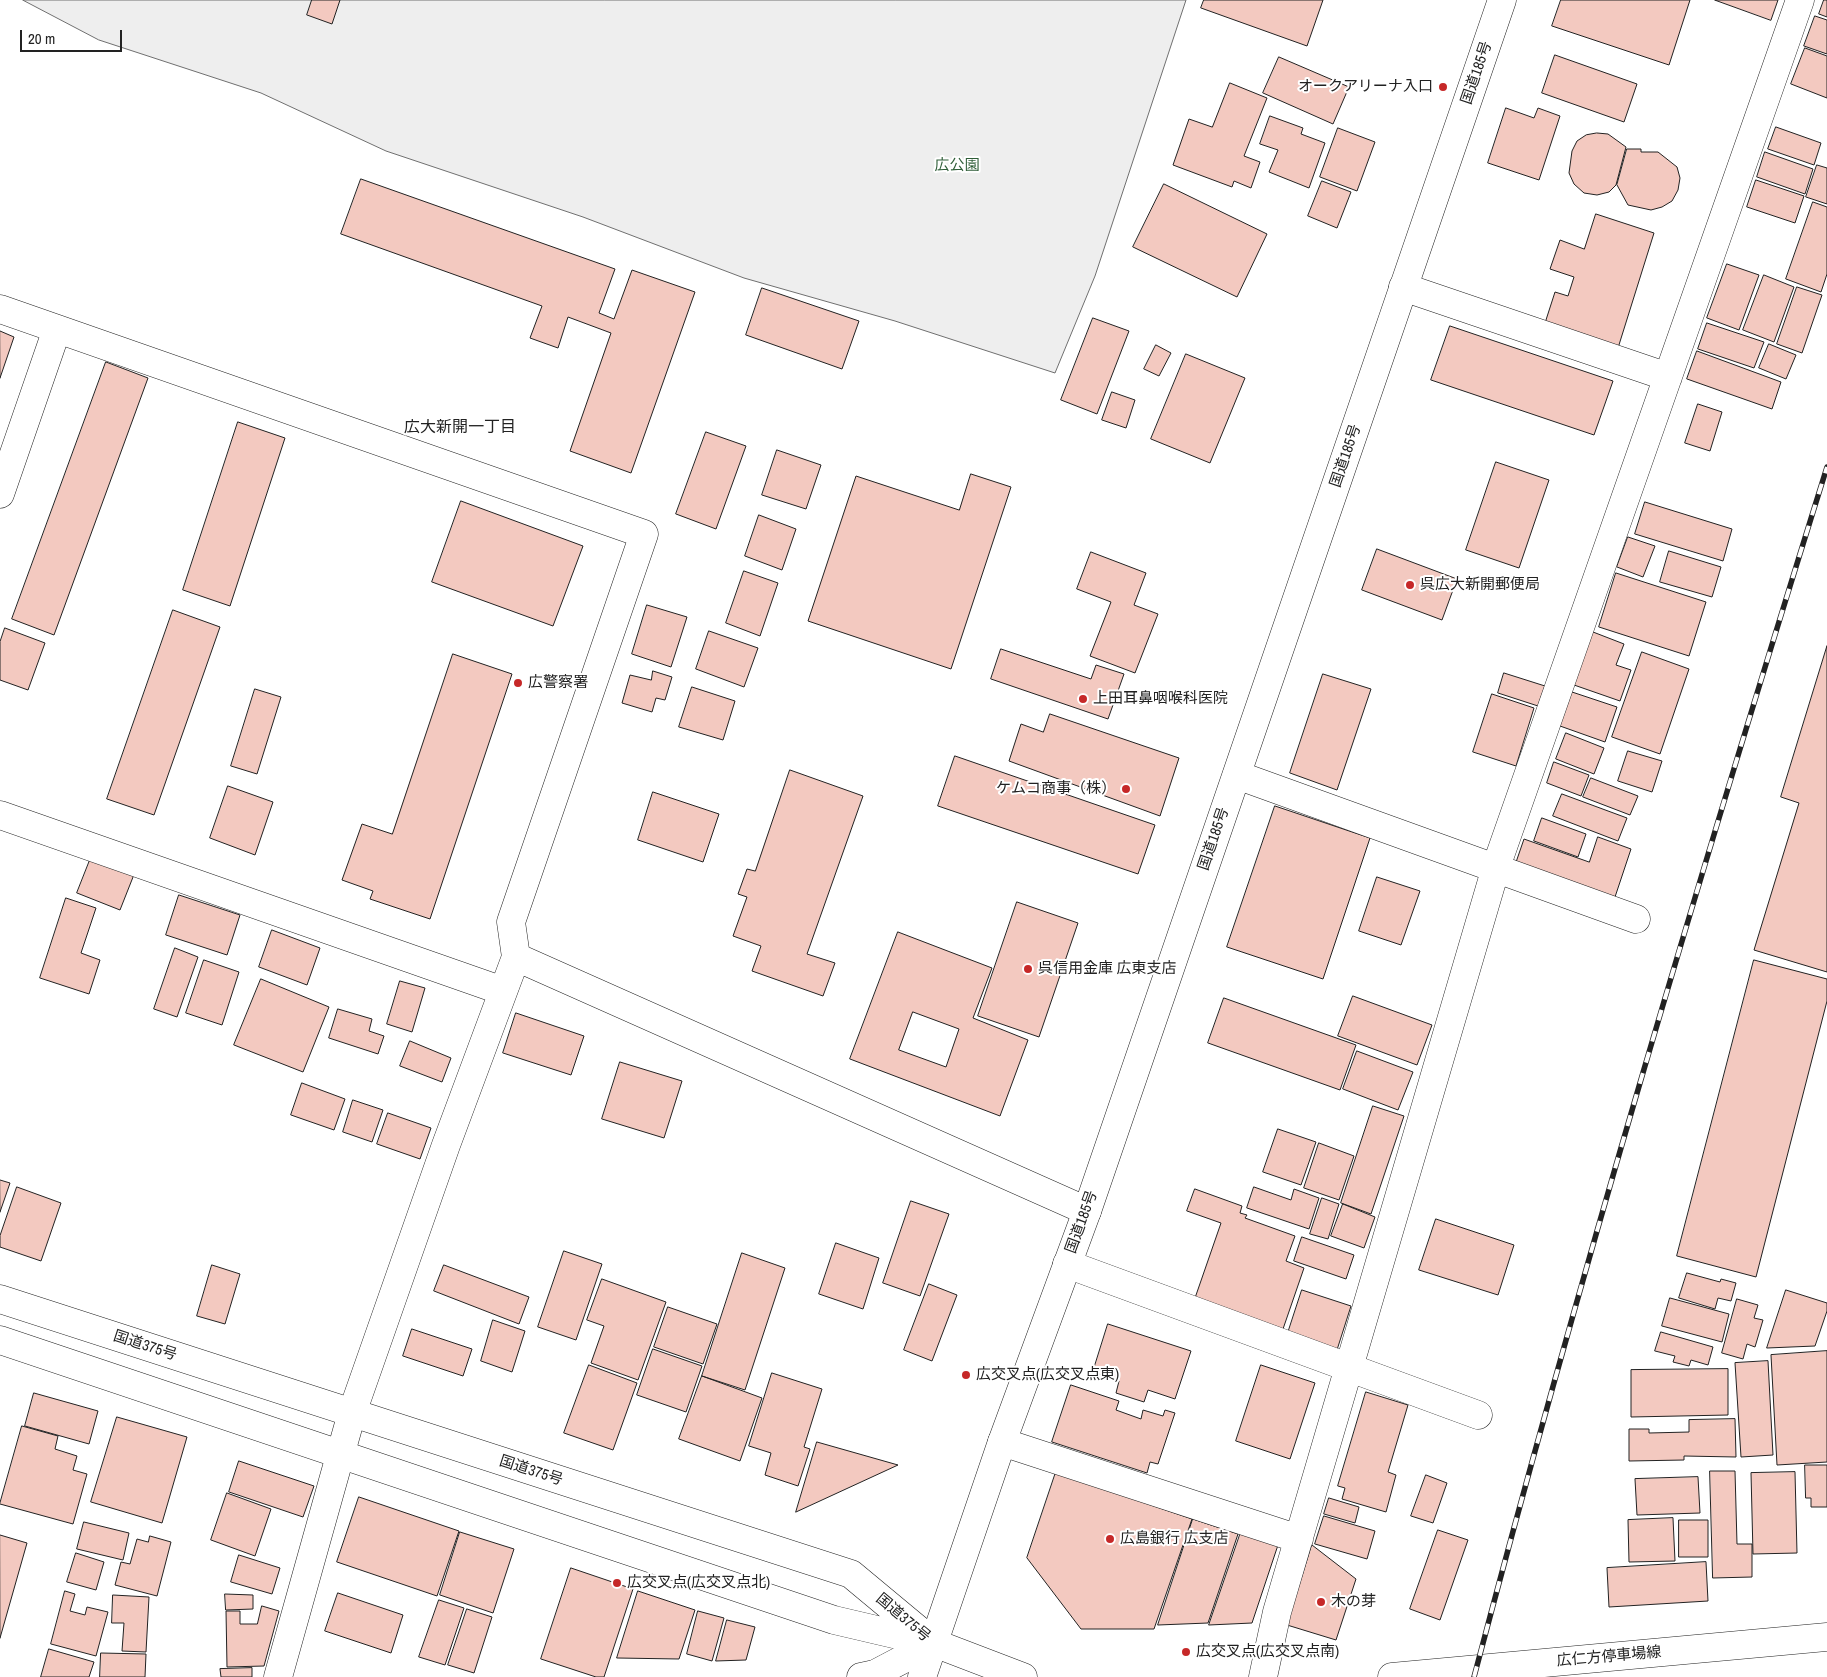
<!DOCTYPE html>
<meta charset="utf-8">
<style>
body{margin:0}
#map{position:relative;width:1827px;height:1677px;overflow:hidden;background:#fff;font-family:"Archivo Narrow",sans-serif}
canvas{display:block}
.scale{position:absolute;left:20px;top:30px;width:102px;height:22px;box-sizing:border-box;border:2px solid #222;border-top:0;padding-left:6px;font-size:15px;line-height:18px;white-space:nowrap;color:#222;-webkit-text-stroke:4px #fff;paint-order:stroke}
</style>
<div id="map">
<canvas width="1827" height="1677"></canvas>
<div class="scale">20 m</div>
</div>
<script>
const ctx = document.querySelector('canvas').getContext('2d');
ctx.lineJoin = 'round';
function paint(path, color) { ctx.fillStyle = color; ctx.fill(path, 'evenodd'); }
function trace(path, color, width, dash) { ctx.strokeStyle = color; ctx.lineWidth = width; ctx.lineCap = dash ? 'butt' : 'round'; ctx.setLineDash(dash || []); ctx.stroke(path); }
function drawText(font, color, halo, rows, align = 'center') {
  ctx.font = font + ' "Archivo Narrow","Noto Sans JP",sans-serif'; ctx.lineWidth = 4; ctx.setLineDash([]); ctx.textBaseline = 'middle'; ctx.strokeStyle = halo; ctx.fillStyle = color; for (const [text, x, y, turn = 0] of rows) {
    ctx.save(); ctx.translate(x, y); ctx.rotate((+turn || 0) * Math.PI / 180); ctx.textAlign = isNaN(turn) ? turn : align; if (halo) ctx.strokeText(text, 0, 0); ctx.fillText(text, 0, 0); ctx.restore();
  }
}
const green = new Path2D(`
 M 23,0 L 1186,0 L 1095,276 L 1055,373 L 895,321 L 744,278 L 583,217 L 386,151 L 261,93 L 99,40 Z`);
paint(green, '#eee');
trace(green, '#6f6f6f', 1);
const building = new Path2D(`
 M 312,0 L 340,0 L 332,24 L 307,15 Z
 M 1204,0 L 1323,0 L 1307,46 L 1201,8 Z
 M 1561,0 L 1690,0 L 1669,65 L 1552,26 Z
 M 1715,0 L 1778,0 L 1771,20 Z
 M 1824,0 L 1827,0 L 1827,17 L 1819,14 Z
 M 1815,16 L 1827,20 L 1827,54 L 1804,46 Z
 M 1805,48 L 1827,56 L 1827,98 L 1791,84 Z
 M 1555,55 L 1637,84 L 1624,122 L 1542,93 Z
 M 1279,57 L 1349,87 L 1333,124 L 1263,93 Z
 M 1230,83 L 1267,98 L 1244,156 L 1260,162 L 1251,188 L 1234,181 L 1232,187 L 1173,165 L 1189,119 L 1212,127 Z
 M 1506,108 L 1534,118 L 1538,108 L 1560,116 L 1539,180 L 1488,163 Z
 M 1270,116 L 1303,128 L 1301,134 L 1325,143 L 1309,188 L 1269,172 L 1278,150 L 1260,144 Z
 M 1776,127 L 1821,143 L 1814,165 L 1768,149 Z
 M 1338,128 L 1375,142 L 1357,191 L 1320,177 Z
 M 1597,133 L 1608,134 L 1626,147 L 1616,185 L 1609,192 L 1597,195 L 1584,193 L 1574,184 L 1569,173 L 1572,151 L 1577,141 L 1586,135 Z
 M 1627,149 L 1641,149 L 1641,152 L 1658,152 L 1677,167 L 1680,178 L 1678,190 L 1672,201 L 1662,207 L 1651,210 L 1628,205 L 1617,185 Z
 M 1765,152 L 1813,169 L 1805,194 L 1757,177 Z
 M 1817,165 L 1827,168 L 1827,204 L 1806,197 Z
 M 361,179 L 615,269 L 599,313 L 614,319 L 632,270 L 695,292 L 631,473 L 570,451 L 611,333 L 568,317 L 558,348 L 530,338 L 542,306 L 341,234 Z
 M 1756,180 L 1804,196 L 1795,223 L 1747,207 Z
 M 1322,181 L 1351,192 L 1337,228 L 1308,216 Z
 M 1164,184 L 1267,234 L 1237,297 L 1133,247 Z
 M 1813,202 L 1827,207 L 1827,274 L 1821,292 L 1786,279 Z
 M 1596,214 L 1654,233 L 1618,348 L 1545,323 L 1555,292 L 1568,296 L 1574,277 L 1550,269 L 1560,240 L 1584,249 Z
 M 1727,264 L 1759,275 L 1739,330 L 1707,318 Z
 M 1764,275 L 1794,287 L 1774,342 L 1743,330 Z
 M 1797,287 L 1822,295 L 1802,353 L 1777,344 Z
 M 762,288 L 859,321 L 842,369 L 746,335 Z
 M 1093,318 L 1129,331 L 1097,414 L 1061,400 Z
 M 1707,323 L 1764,342 L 1754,368 L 1698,349 Z
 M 1450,326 L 1613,381 L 1594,435 L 1431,380 Z
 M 0,331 L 14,337 L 0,378 Z
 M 1769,344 L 1796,355 L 1786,379 L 1759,368 Z
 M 1156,345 L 1171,353 L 1159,376 L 1144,369 Z
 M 1697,351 L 1781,382 L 1772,409 L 1687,379 Z
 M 1186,354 L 1245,378 L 1210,463 L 1151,439 Z
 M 106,362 L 148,378 L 54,635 L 12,619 Z
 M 1112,392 L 1135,400 L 1126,428 L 1102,420 Z
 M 1698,404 L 1722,412 L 1710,451 L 1685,443 Z
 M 238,422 L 285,438 L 230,606 L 183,590 Z
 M 706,432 L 746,446 L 716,529 L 676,514 Z
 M 777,450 L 821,465 L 806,509 L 762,495 Z
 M 1496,462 L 1549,480 L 1519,568 L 1466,550 Z
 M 971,474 L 1011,487 L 951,669 L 808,621 L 856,476 L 959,510 Z
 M 461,501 L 583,546 L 553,626 L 432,582 Z
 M 1645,502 L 1732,529 L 1723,561 L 1635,534 Z
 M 759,515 L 796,529 L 782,570 L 745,556 Z
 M 1628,537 L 1655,546 L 1643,577 L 1617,567 Z
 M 1377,549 L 1457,579 L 1442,620 L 1362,590 Z
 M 1669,551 L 1721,567 L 1712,597 L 1660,582 Z
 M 1091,552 L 1146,573 L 1134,605 L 1158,614 L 1135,673 L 1090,656 L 1111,602 L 1077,589 Z
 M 744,571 L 778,583 L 760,636 L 726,623 Z
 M 1616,573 L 1706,602 L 1689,656 L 1599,627 Z
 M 647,605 L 687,617 L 671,667 L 632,654 Z
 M 173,610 L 220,627 L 154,815 L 107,799 Z
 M 5,628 L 45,643 L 28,690 L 0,680 L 0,642 Z
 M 709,631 L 758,648 L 744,687 L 696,669 Z
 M 1593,632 L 1624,644 L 1616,665 L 1631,670 L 1620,701 L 1574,685 Z
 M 1827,646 L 1827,972 L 1754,950 L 1799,803 L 1781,797 Z
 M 1001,649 L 1091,679 L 1096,665 L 1124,674 L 1108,719 L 991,679 Z
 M 1642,652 L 1689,669 L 1660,754 L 1612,737 Z
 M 453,654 L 512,674 L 430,919 L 370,899 L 373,891 L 342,880 L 362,824 L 392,834 Z
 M 653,671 L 672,677 L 665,700 L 656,698 L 652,712 L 622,703 L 630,675 L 651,680 Z
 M 1504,673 L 1545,686 L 1538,706 L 1498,693 Z
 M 1323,674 L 1371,689 L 1337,790 L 1290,773 Z
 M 692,687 L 735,701 L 723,740 L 679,727 Z
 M 255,689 L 281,697 L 257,774 L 231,766 Z
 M 1572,692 L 1617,707 L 1605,742 L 1560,726 Z
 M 1492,694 L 1534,708 L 1516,766 L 1473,752 Z
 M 1050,714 L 1179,758 L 1160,816 L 1009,761 L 1021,724 L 1043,732 Z
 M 1566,733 L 1604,748 L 1594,774 L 1556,759 Z
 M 1628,751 L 1662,761 L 1652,792 L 1618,781 Z
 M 955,756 L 1155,825 L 1138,874 L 938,806 Z
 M 1554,762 L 1589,775 L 1581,796 L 1547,783 Z
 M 790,770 L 863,796 L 807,954 L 835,963 L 823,996 L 752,971 L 761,946 L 733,936 L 747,897 L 738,894 L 747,869 L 755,871 Z
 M 1591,778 L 1638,796 L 1630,815 L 1583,797 Z
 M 228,786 L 273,802 L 255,855 L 210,838 Z
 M 653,792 L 719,814 L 703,862 L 638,840 Z
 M 1562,794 L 1627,818 L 1618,841 L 1553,816 Z
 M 1275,806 L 1370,838 L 1323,979 L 1227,947 Z
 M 1542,818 L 1586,834 L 1578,857 L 1534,841 Z
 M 1598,837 L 1631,849 L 1613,903 L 1514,868 L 1524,839 L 1589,862 Z
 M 92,855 L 135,872 L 120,910 L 77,893 Z
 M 1377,877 L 1420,891 L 1401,945 L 1359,931 Z
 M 179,895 L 240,915 L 227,955 L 166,935 Z
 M 66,898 L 96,908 L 81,953 L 100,960 L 89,994 L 40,978 Z
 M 1017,902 L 1078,923 L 1039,1037 L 978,1016 Z
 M 272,930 L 320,948 L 307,985 L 259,967 Z
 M 898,932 L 992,968 L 973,1018 L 1028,1040 L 1000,1116 L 850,1059 ZM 913,1012 L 959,1029 L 946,1067 L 899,1050 Z
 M 175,948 L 198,957 L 177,1017 L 154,1009 Z
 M 204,960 L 239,972 L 222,1025 L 186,1013 Z
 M 1754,960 L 1827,979 L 1827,1001 L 1756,1277 L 1677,1256 Z
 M 261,979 L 329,1007 L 303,1072 L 234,1045 Z
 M 400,981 L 425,988 L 412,1032 L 387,1024 Z
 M 1353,996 L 1432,1025 L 1417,1065 L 1338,1036 Z
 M 1224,998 L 1356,1045 L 1340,1090 L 1208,1043 Z
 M 338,1009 L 372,1019 L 369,1031 L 384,1036 L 378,1054 L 329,1038 Z
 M 516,1013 L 584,1036 L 571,1075 L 503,1053 Z
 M 410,1041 L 451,1058 L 442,1082 L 400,1066 Z
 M 1357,1051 L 1413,1072 L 1398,1110 L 1343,1089 Z
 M 620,1062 L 682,1081 L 664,1138 L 602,1119 Z
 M 302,1083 L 345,1099 L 334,1130 L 291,1115 Z
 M 353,1100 L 383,1110 L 372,1142 L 343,1132 Z
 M 1373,1106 L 1404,1116 L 1371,1214 L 1341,1203 Z
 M 388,1113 L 431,1128 L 420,1159 L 377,1144 Z
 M 1278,1129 L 1316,1142 L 1301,1185 L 1263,1172 Z
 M 1319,1143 L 1354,1156 L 1339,1200 L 1304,1188 Z
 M 0,1180 L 10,1183 L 0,1212 Z
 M 17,1187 L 61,1203 L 41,1261 L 0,1247 L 0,1236 Z
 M 1254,1187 L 1291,1200 L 1294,1189 L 1319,1198 L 1309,1229 L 1247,1208 Z
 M 1195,1189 L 1242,1206 L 1240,1213 L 1247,1215 L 1245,1218 L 1295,1236 L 1286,1261 L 1304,1268 L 1283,1329 L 1195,1298 L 1221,1223 L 1187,1211 Z
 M 1322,1198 L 1339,1204 L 1328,1239 L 1310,1234 Z
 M 911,1201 L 949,1214 L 920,1296 L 883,1283 Z
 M 1343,1204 L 1375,1217 L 1364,1248 L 1331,1236 Z
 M 1436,1219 L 1514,1245 L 1498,1295 L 1419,1270 Z
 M 1302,1237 L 1354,1255 L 1346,1279 L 1294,1261 Z
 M 836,1243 L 879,1258 L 863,1309 L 819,1294 Z
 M 564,1251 L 602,1264 L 576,1340 L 538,1327 Z
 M 742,1253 L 785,1268 L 745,1390 L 702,1376 Z
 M 212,1265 L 240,1274 L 225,1324 L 197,1316 Z
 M 444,1265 L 529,1297 L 519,1324 L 434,1291 Z
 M 1687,1273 L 1720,1282 L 1721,1279 L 1736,1283 L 1731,1301 L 1718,1298 L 1715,1309 L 1679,1298 Z
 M 602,1279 L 666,1302 L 638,1380 L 591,1363 L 604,1326 L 587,1320 Z
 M 929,1284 L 957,1295 L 932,1361 L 904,1350 Z
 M 1302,1290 L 1351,1306 L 1336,1353 L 1287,1336 Z
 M 1786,1290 L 1827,1303 L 1827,1311 L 1815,1346 L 1767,1348 Z
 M 1670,1298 L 1729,1314 L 1722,1342 L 1662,1326 Z
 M 1737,1299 L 1758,1305 L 1754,1318 L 1763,1320 L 1755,1347 L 1747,1344 L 1743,1359 L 1722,1353 Z
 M 668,1307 L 717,1324 L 703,1364 L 654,1347 Z
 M 493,1320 L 525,1331 L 512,1372 L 481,1361 Z
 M 1108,1324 L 1191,1351 L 1175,1399 L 1148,1390 L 1144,1402 L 1116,1393 L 1119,1381 L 1093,1372 Z
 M 412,1329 L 472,1349 L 463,1376 L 403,1356 Z
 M 1661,1332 L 1713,1347 L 1708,1365 L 1691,1360 L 1689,1366 L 1673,1362 L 1675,1356 L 1655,1351 Z
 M 653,1349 L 702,1366 L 686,1412 L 637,1395 Z
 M 1827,1351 L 1827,1462 L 1777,1465 L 1771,1355 Z
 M 1768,1361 L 1773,1455 L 1741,1457 L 1735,1363 Z
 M 589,1365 L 637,1383 L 613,1450 L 564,1433 Z
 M 1261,1365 L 1315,1383 L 1290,1459 L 1236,1441 Z
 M 1728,1369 L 1728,1415 L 1631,1417 L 1631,1370 Z
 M 772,1373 L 822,1389 L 804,1447 L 810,1449 L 798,1486 L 765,1475 L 771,1453 L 749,1446 Z
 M 702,1376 L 762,1398 L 740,1461 L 679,1439 Z
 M 1071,1385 L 1119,1401 L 1116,1410 L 1141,1419 L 1143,1410 L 1163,1416 L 1165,1410 L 1175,1413 L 1158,1464 L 1150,1462 L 1147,1473 L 1052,1442 Z
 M 1366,1392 L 1408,1405 L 1388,1472 L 1396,1475 L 1386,1512 L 1342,1499 L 1345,1488 L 1338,1486 Z
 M 34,1393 L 98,1411 L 89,1444 L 25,1426 Z
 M 117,1417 L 187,1437 L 162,1523 L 91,1502 Z
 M 1735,1419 L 1736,1457 L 1684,1456 L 1684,1460 L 1629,1461 L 1629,1429 L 1649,1429 L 1649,1433 L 1689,1432 L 1689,1420 Z
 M 22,1426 L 58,1436 L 55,1449 L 77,1456 L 73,1470 L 87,1474 L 73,1524 L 0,1504 Z
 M 817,1442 L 898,1465 L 796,1512 Z
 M 239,1461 L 314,1486 L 303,1517 L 229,1492 Z
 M 1805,1465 L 1827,1465 L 1827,1507 L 1811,1507 L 1811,1498 L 1806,1498 Z
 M 1710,1471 L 1735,1471 L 1737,1544 L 1752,1544 L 1752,1577 L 1713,1578 Z
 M 1056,1472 L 1192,1519 L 1154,1629 L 1081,1629 L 1027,1558 Z
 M 1795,1472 L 1797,1553 L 1753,1554 L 1751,1473 Z
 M 1426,1475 L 1447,1483 L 1433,1523 L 1411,1516 Z
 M 1698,1477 L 1700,1513 L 1637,1515 L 1635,1479 Z
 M 227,1493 L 271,1509 L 255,1556 L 211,1540 Z
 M 359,1497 L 459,1531 L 437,1596 L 337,1562 Z
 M 1329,1498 L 1359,1507 L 1355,1523 L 1324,1514 Z
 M 1324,1516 L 1375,1531 L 1367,1559 L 1315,1544 Z
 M 1673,1518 L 1675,1561 L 1629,1562 L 1628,1520 Z
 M 1193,1519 L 1238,1534 L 1208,1623 L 1158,1625 Z
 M 1679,1520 L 1708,1520 L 1708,1557 L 1679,1557 Z
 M 84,1522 L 129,1533 L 123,1560 L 77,1549 Z
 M 1242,1529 L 1279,1542 L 1252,1623 L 1209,1625 Z
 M 1438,1530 L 1468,1540 L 1440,1620 L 1410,1609 Z
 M 460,1532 L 514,1549 L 493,1613 L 440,1595 Z
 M 0,1535 L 27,1543 L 0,1638 Z
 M 150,1536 L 171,1542 L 157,1596 L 115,1585 L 121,1562 L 130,1564 L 137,1539 L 148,1542 Z
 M 1312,1545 L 1356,1579 L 1336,1640 L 1287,1625 Z
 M 76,1553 L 104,1562 L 96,1590 L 67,1582 Z
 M 239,1555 L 280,1568 L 272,1594 L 231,1582 Z
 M 1706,1562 L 1708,1601 L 1609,1607 L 1607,1568 Z
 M 571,1568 L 633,1589 L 604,1677 L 596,1677 L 541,1659 Z
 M 65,1591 L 75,1594 L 70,1611 L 85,1615 L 87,1607 L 108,1612 L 96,1656 L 51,1644 Z
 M 638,1591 L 695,1610 L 679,1659 L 617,1658 Z
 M 338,1593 L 403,1615 L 391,1653 L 325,1631 Z
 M 225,1594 L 253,1595 L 253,1609 L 226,1610 Z
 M 113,1595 L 149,1597 L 146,1652 L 122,1651 L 124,1623 L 112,1623 Z
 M 439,1600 L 464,1608 L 445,1665 L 419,1657 Z
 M 262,1606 L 279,1611 L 264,1666 L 227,1667 L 226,1611 L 240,1611 L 240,1624 L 257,1624 Z
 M 467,1609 L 492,1617 L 474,1673 L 448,1665 Z
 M 698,1611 L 724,1618 L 712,1661 L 687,1654 Z
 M 727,1620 L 755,1627 L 746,1660 L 716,1661 Z
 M 49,1649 L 94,1662 L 89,1677 L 41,1677 Z
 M 101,1653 L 146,1654 L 145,1677 L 100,1677 Z
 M 252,1668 L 252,1677 L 221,1677 L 220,1669 Z`);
paint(building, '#f3c9c0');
trace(building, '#222', 1);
const minor = new Path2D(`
 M 1403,287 L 1668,377
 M 0,309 L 644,534 L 511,922 L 516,957
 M 0,494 L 57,329
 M 1237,775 L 1636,919
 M 0,815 L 503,991
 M 1067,1264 L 1478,1415
 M 1002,1442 L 1299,1539
 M 278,1677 L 352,1413 L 446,1145 L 516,957 L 1087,1211
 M 1263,1677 L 1277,1612 L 1497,864 L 1800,0`);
const tertiary = new Path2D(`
 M 861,1677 L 875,1674 L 934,1643`);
const secondary = new Path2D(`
 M 934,1643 L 1023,1677
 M 1392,1677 L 1827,1637`);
const trunk = new Path2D(`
 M 0,1299 L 851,1574 L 934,1643
 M 0,1340 L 834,1620 L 928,1642
 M 922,1677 L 1002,1442 L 1087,1211 L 1502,0`);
trace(minor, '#222', 29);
trace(tertiary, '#222', 29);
trace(secondary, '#222', 29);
trace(trunk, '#222', 29);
trace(minor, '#fff', 28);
trace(tertiary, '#fff', 28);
trace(secondary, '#fff', 28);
trace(trunk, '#fff', 28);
const rail = new Path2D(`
 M 1474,1677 C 1581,1271 1702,868 1827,467`);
trace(rail, '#222', 5.5);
trace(rail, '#fff', 4, [11]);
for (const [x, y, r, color] of [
 [1443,87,5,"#c62828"],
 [1410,585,5,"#c62828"],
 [518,683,5,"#c62828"],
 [1083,699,5,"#c62828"],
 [1126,789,5,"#c62828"],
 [1028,969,5,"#c62828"],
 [966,1375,5,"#c62828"],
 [1110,1539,5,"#c62828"],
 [617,1583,5,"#c62828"],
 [1321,1602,5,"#c62828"],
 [1186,1652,5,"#c62828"]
]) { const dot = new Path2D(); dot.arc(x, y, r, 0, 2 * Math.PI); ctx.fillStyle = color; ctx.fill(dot); trace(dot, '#fff', 2); }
drawText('15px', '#222', '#fff', [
 ["国道185号",1477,73,-71],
 ["国道185号",1346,456,-71],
 ["国道185号",1214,839,-71],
 ["国道185号",1082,1222,-70],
 ["国道375号",145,1346,18],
 ["国道375号",531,1471,18],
 ["国道375号",903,1618,40],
 ["広仁方停車場線",1609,1657,-5]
]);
drawText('15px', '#222', '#fff', [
 ["オークアリーナ入口",1433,87,"right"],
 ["呉広大新開郵便局",1420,585],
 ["広警察署",528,683],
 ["上田耳鼻咽喉科医院",1093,699],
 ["ケムコ商事（株）",1116,789,"right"],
 ["呉信用金庫 広東支店",1038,969],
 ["広交叉点(広交叉点東)",976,1375],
 ["広島銀行 広支店",1120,1539],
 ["広交叉点(広交叉点北)",627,1583],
 ["木の芽",1331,1602],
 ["広交叉点(広交叉点南)",1196,1652]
], 'left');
drawText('15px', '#2f5e38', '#fff', [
 ["広公園",957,166]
]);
drawText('16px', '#222', '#fff', [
 ["広大新開一丁目",460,428]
]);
</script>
